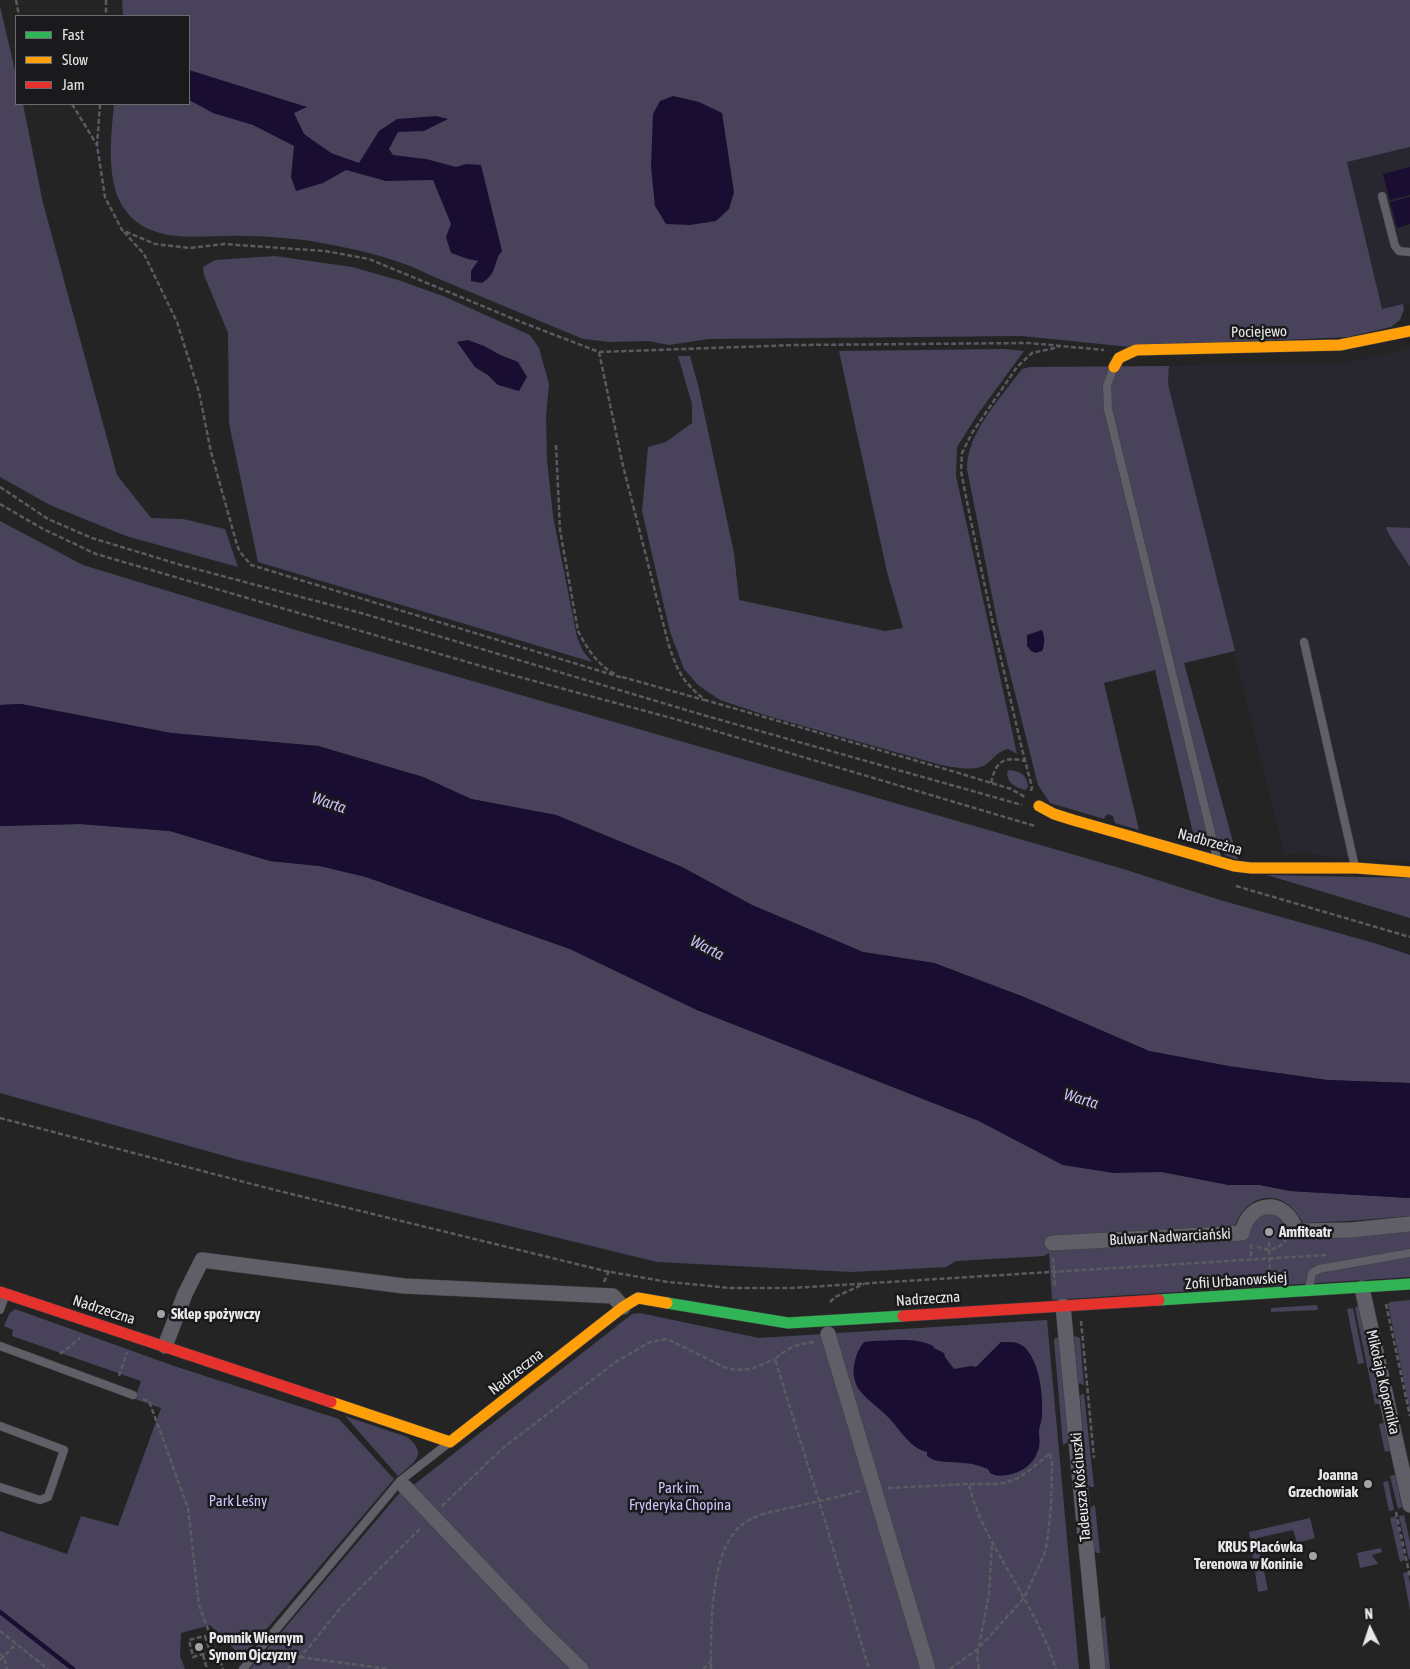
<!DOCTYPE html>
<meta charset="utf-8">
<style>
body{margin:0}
#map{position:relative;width:1410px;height:1669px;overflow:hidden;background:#242425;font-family:"Asap Condensed",sans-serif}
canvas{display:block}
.legend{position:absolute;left:15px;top:15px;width:175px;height:90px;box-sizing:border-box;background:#1a1a1c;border:1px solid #6c6c6e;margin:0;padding:6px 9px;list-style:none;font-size:15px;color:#e8e8ea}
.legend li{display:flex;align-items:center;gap:10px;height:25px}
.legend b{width:25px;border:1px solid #6c6c6e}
.north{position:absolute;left:1345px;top:1604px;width:50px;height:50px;-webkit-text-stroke:4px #1a1a1c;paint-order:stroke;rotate:356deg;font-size:14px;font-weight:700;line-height:20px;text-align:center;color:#e8e8ea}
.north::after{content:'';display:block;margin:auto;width:18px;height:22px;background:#e8e8ea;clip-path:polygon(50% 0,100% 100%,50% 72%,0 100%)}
</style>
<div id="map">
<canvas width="1410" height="1669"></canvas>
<ul class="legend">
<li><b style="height:6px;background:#30b455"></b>Fast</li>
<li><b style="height:6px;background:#ff9f0a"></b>Slow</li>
<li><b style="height:6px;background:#e5322d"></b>Jam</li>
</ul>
<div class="north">N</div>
</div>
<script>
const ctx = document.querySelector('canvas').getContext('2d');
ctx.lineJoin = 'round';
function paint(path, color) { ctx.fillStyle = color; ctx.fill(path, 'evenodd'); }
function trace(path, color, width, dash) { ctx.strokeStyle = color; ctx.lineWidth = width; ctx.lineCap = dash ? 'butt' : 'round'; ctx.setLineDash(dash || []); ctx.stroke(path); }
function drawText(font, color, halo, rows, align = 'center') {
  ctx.font = font + ' "Asap Condensed",sans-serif'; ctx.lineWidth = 5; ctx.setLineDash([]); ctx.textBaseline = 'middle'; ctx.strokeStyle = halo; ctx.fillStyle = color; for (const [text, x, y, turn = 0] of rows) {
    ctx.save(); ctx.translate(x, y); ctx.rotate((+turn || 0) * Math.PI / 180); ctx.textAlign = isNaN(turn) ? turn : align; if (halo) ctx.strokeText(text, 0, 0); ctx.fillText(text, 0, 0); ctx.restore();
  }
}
paint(new Path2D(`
 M 1410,147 L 1410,303 L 1382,310 L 1347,162 Z
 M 1410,348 L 1410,528 L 1386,528 L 1388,533 L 1410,567 L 1410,862 L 1326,856 L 1309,853 L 1285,854 L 1168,384 L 1169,366 L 1346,363 Z`), '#28272f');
paint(new Path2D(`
 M 122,0 L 1410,0 L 1410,147 L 1347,162 L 1382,309 L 1403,304 L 1404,309 L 1400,320 L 1391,327 L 1348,337 L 1130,347 L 1022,336 L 709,339 L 669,345 L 648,341 L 610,342 L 583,339 L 432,276 C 393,256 347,247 304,240 C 284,238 264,236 244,236 C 205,234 153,247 126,211 C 105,185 111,135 114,104 L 189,104 L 189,16 L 123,16 Z
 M 0,6 L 16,75 L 16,104 L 23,104 L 43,203 L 117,475 L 151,518 L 183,519 L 225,529 L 238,567 L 126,536 L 50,505 L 0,477 Z
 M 275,256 L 352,267 L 398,280 L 443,296 L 530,335 L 539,348 L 549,384 L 546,417 L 547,460 L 553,516 L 577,637 L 583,651 L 592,662 L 258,562 L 229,423 L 228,333 L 204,275 L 203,267 L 215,260 ZM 458,342 L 484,346 L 500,355 L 518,362 L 498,385 L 488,375 L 475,367 Z
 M 1005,349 L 1024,351 L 978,414 L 957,447 L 956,476 L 1017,754 L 1008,749 C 994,753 995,759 985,765 C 974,772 953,767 941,765 L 768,716 L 720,700 L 698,685 L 684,669 L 670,632 L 642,511 L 648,447 L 666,442 L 692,423 L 692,404 L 678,356 L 690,356 L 699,389 L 734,553 L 739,600 L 885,631 L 903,628 L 887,572 L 839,351 Z
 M 1169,366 L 1168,384 L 1235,651 L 1184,663 L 1238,860 L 1225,855 L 1219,846 L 1209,843 L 1196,846 L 1155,670 L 1104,683 L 1139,830 L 1115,823 L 1113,816 L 1107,814 L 1104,819 L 1050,803 L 1038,785 L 998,626 L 967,469 C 967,432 1001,398 1022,369 L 1030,367 Z
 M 0,521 L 83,565 L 299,631 L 1120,868 L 1220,900 L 1374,943 L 1410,955 L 1410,1083 L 1327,1080 L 1228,1066 L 1149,1051 L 1024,997 L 934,963 L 863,952 L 752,905 L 682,867 L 556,815 L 471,799 L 423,777 L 318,746 L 171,733 L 21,704 L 0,705 Z
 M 1386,527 L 1410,528 L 1410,567 L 1388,533 Z
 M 1009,770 C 1021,771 1027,775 1028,787 L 1025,790 C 1015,787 1008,784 1007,773 Z
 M 80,824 L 170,831 L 270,861 L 320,866 L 366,877 L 570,949 L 697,1010 L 979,1121 L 1063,1165 L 1146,1172 L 1162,1172 L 1229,1185 L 1260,1185 L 1290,1191 L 1410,1198 L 1410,1216 L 1349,1221 L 1303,1223 C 1300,1219 1298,1214 1294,1210 C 1273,1187 1244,1199 1235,1226 L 1237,1229 L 1254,1204 L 1300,1226 L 1410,1218 L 1410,1277 L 1052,1300 L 1049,1253 L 1044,1256 L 956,1261 L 946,1267 L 852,1272 L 657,1262 L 239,1160 L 0,1093 L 0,826 Z
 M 1267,875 L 1410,878 L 1410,918 Z
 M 1410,1300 L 1410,1411 L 1388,1304 L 1389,1302 Z
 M 1360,1304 L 1380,1404 L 1375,1404 L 1355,1308 Z
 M 1317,1305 L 1318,1310 L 1271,1312 L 1271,1308 Z
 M 1353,1308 L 1364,1363 L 1358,1364 L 1347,1309 Z
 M 15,1309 L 177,1367 L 339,1419 L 394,1479 L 248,1651 L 237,1652 L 210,1625 L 181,1633 L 180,1656 L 185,1669 L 0,1669 L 0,1531 L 67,1554 L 81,1516 L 118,1526 L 161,1408 L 135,1399 L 141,1381 L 12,1336 L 13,1330 L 4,1326 L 9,1314 Z
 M 640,1313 L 759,1338 L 1047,1320 L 1079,1669 L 250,1669 L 402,1490 L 411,1487 L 632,1314 Z
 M 1074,1336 L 1080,1338 L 1084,1385 L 1078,1383 Z
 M 1060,1337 L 1070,1441 L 1063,1445 L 1054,1341 L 1055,1338 Z
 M 1082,1394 L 1084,1394 L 1094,1487 L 1091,1487 L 1088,1485 L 1080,1396 Z
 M 345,1416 L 407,1437 C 429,1454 414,1463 398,1476 Z
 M 1384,1423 L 1390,1451 L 1385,1452 L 1379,1424 Z
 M 1395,1475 L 1402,1507 L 1398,1509 L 1390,1476 Z
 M 1388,1481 L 1394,1510 L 1389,1511 L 1383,1482 Z
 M 1093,1506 L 1095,1506 L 1100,1553 L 1097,1553 L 1094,1550 L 1090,1509 Z
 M 1404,1515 L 1410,1542 L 1410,1559 L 1409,1560 L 1399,1516 Z
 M 1396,1516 L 1405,1560 L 1400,1562 L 1390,1518 Z
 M 1310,1518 L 1315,1538 L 1297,1543 L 1293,1530 L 1257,1538 L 1268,1590 L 1258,1592 L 1249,1532 Z
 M 1381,1548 L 1382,1552 L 1372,1555 L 1378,1564 L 1360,1568 L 1357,1553 Z
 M 1408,1572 L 1410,1583 L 1410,1610 L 1403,1573 Z
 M 1105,1616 L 1110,1669 L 1105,1669 L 1101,1619 Z`), '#48435b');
paint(new Path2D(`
 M 189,70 L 307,107 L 294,113 L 304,134 L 331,153 L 359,163 L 379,131 L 397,119 L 436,116 L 448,119 L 424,131 L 398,132 L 389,149 L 393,155 L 426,159 L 456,167 L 466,164 L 481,165 L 502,251 C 492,263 499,272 482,283 L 471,281 L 471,271 L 478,261 L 468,259 L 451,253 L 446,237 L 451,224 L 433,180 L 386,181 L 346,170 L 323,183 L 296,191 L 291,177 L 294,146 L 253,125 L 213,113 L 189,100 Z
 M 673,96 L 699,102 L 722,113 L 734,192 L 729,209 L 716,221 L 690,225 L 666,224 L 655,206 L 651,167 L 653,114 L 660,101 Z
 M 1410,167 L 1410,195 L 1390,200 L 1383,174 Z
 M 1410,197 L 1410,224 L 1397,228 L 1390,202 Z
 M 468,340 L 484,346 L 500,355 L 518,362 L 527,377 L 519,391 L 498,385 L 488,375 L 475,367 L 457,342 Z
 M 1042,630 C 1045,637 1045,644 1042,651 L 1036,653 L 1031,651 L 1027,646 L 1027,635 Z
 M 21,704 L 171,733 L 318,746 L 423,777 L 471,799 L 556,815 L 682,867 L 752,905 L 863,952 L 934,963 L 1024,997 L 1149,1051 L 1228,1066 L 1327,1080 L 1410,1083 L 1410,1198 L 1290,1191 L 1260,1185 L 1229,1185 L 1162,1172 L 1113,1173 L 1063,1165 L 979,1121 L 697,1010 L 570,949 L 366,877 L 320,866 L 270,861 L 170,831 L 80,824 L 0,826 L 0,705 Z
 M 873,1341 C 891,1341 916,1337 933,1346 L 934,1348 L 944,1353 L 945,1357 L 954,1369 L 971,1366 L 976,1367 L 1001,1342 C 1008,1342 1017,1341 1023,1346 C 1040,1360 1043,1395 1042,1415 C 1042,1420 1040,1425 1039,1430 C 1039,1438 1041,1445 1037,1453 C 1033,1464 1023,1471 1012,1474 C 1003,1476 998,1477 990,1473 L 988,1469 C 980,1466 971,1463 963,1463 C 951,1461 937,1464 927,1456 L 927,1452 C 910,1448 901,1431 890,1419 C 881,1409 869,1402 861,1392 C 849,1378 853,1356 864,1342 Z`), '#190d31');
trace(new Path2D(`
 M 0,1612 L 73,1669`), '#190d31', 4.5);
const lane = new Path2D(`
 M 1382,196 L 1395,246 L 1399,251 L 1410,252
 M 1113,369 L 1107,386 L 1108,409 L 1217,858
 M 1304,642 L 1355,867
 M 1309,1289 L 1312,1273 L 1319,1269 L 1410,1253
 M 0,1310 L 5,1296
 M 0,1346 L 133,1395
 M 0,1426 L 64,1450 L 48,1497 L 40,1500 L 0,1487
 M 243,1669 L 400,1481 L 446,1445`);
const street = new Path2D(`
 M 1052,1243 L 1242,1233 C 1249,1199 1287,1198 1296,1231 L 1351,1230 L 1410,1224
 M 1362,1288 L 1410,1505
 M 1063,1306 L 1098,1669
 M 828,1334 L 928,1669
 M 165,1346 L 185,1294 L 202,1260 L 404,1286 L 613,1296 L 623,1307
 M 405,1487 L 537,1626 L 581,1669`);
const fast = new Path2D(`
 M 1159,1300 L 1410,1284
 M 667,1303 L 788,1323 L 903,1316`);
const slow = new Path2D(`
 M 1114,367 L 1119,358 L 1136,350 L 1340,345 L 1410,331
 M 1039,806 L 1054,814 L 1073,820 L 1234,866 L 1251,868 L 1356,868 L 1410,872
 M 331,1402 L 450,1442 L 623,1307 L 638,1298 L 667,1303`);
const jam = new Path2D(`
 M 0,1292 L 331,1402
 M 903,1316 L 1159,1300`);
trace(lane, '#3f3f41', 9);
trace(street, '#3f3f41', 16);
trace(fast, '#3f3f41', 12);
trace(slow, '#3f3f41', 12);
trace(jam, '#3f3f41', 12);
trace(new Path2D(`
 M 16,0 L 19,16
 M 106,0 L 106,16
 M 72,104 L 97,145
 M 100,104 L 97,145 L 105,197 L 122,230 L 155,244 L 190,248 L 224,244 L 325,251 L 369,259 L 521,322 L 599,352 L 796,345 L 1029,343 L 1104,350
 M 124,232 L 144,254 L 177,322 L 199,392 L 211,452 L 237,545 L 240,552 L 251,565 L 623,678
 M 599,352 L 623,466 L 669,646 C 679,674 682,681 705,700 L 952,771 L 1011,789 L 1025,797
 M 556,445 L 560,530 L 578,631 C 587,648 597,665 615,674
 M 0,487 L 48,519 L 92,538 L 181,565 L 361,613 L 703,715 L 1022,805
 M 0,504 L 43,529 L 96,554 L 512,675 L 675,719 L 1035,826
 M 622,677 L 704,700
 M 991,783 C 996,761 1003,756 1026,761
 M 1031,791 L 1032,787 L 1022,749 L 995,633 L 970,517 L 961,471 L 962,453 L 972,433 L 1017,367 L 1032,353 L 1059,347
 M 1236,886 L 1410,937
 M 0,1118 L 275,1190 L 605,1271 L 668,1282 L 701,1285 L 730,1288 L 792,1288 L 1326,1255
 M 1269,1242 L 1270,1275
 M 1251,1244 L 1251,1260
 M 1257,1246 C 1268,1252 1278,1250 1286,1240
 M 1053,1258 L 1055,1288
 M 604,1282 L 609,1271
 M 830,1302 L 835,1297 L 864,1284
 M 1386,1304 L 1410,1416
 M 1081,1321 L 1094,1458
 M 814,1342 C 799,1343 786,1349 775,1359 L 819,1501 L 869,1669
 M 60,1354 L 80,1338
 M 119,1376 L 127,1352
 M 143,1399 L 149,1401 L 188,1508 L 199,1605 L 223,1669
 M 888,1488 L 969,1484 C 976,1516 993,1544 1009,1572 C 1027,1603 1045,1634 1056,1669
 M 442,1506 L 504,1447 L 617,1361 L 650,1342 L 667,1339 L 724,1367 L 736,1370 L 751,1369 L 775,1359
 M 1396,1512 L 1410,1577
 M 0,1631 L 48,1669
 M 205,1636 L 210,1652 L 193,1657 L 189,1640 Z
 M 0,1654 L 4,1657 L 7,1669
 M 203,1655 L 207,1669
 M 300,1657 L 388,1669
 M 0,1660 L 16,1644
 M 288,1669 L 309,1647 L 342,1606 L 422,1527
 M 703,1669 L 711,1662
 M 711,1669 C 711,1631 709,1548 743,1524 C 757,1513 777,1511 793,1507 C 816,1502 838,1497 860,1491
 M 950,1669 L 979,1648 L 1024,1598 L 1044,1555 L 1047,1543 L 1051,1507 L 1052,1465 L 1050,1453 C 1037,1464 1024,1477 1008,1482 C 996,1485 981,1484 969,1484
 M 979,1669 L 977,1656 L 989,1594 L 992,1544`), '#5b5a61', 2.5, [5, 2.5]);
trace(lane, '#605e67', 8);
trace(street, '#605e67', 15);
trace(fast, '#30b455', 11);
trace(slow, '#ff9f0a', 11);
trace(jam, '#e5322d', 11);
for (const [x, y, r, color] of [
 [1269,1232,5,"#a3a3a5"],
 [161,1314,5,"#a3a3a5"],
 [1368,1484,5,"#a3a3a5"],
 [1313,1556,5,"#a3a3a5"],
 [199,1647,5,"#a3a3a5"]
]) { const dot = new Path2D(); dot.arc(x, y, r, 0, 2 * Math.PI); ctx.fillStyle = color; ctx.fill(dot); trace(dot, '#1a1a1c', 2); }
drawText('15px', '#e8e8ea', '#1a1a1c', [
 ["Pociejewo",1259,332,-1],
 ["Nadbrzeżna",1210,842,15],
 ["Bulwar Nadwarciański",1170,1237,-3],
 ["Zofii Urbanowskiej",1236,1281,-4],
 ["Nadrzeczna",928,1299,-4],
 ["Nadrzeczna",104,1310,18],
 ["Nadrzeczna",516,1372,-38],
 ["Mikołaja Kopernika",1383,1382,77],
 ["Tadeusza Kościuszki",1081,1487,-95]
]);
drawText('bold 15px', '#e8e8ea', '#1a1a1c', [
 ["Amfiteatr",1279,1232],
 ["Sklep spożywczy",171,1314],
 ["Joanna",1358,1475,"right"],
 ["Grzechowiak",1358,1492,"right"],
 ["KRUS Placówka",1303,1547,"right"],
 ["Terenowa w Koninie",1303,1564,"right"],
 ["Pomnik Wiernym",209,1638],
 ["Synom Ojczyzny",209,1655]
], 'left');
drawText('15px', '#cec2fd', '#1a1a1c', [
 ["Park im.",680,1488],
 ["Fryderyka Chopina",680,1505],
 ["Park Leśny",238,1501]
]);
drawText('italic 16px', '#cabef9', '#1a1a1c', [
 ["Warta",329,803,19],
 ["Warta",707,948,27],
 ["Warta",1081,1099,17]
]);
</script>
